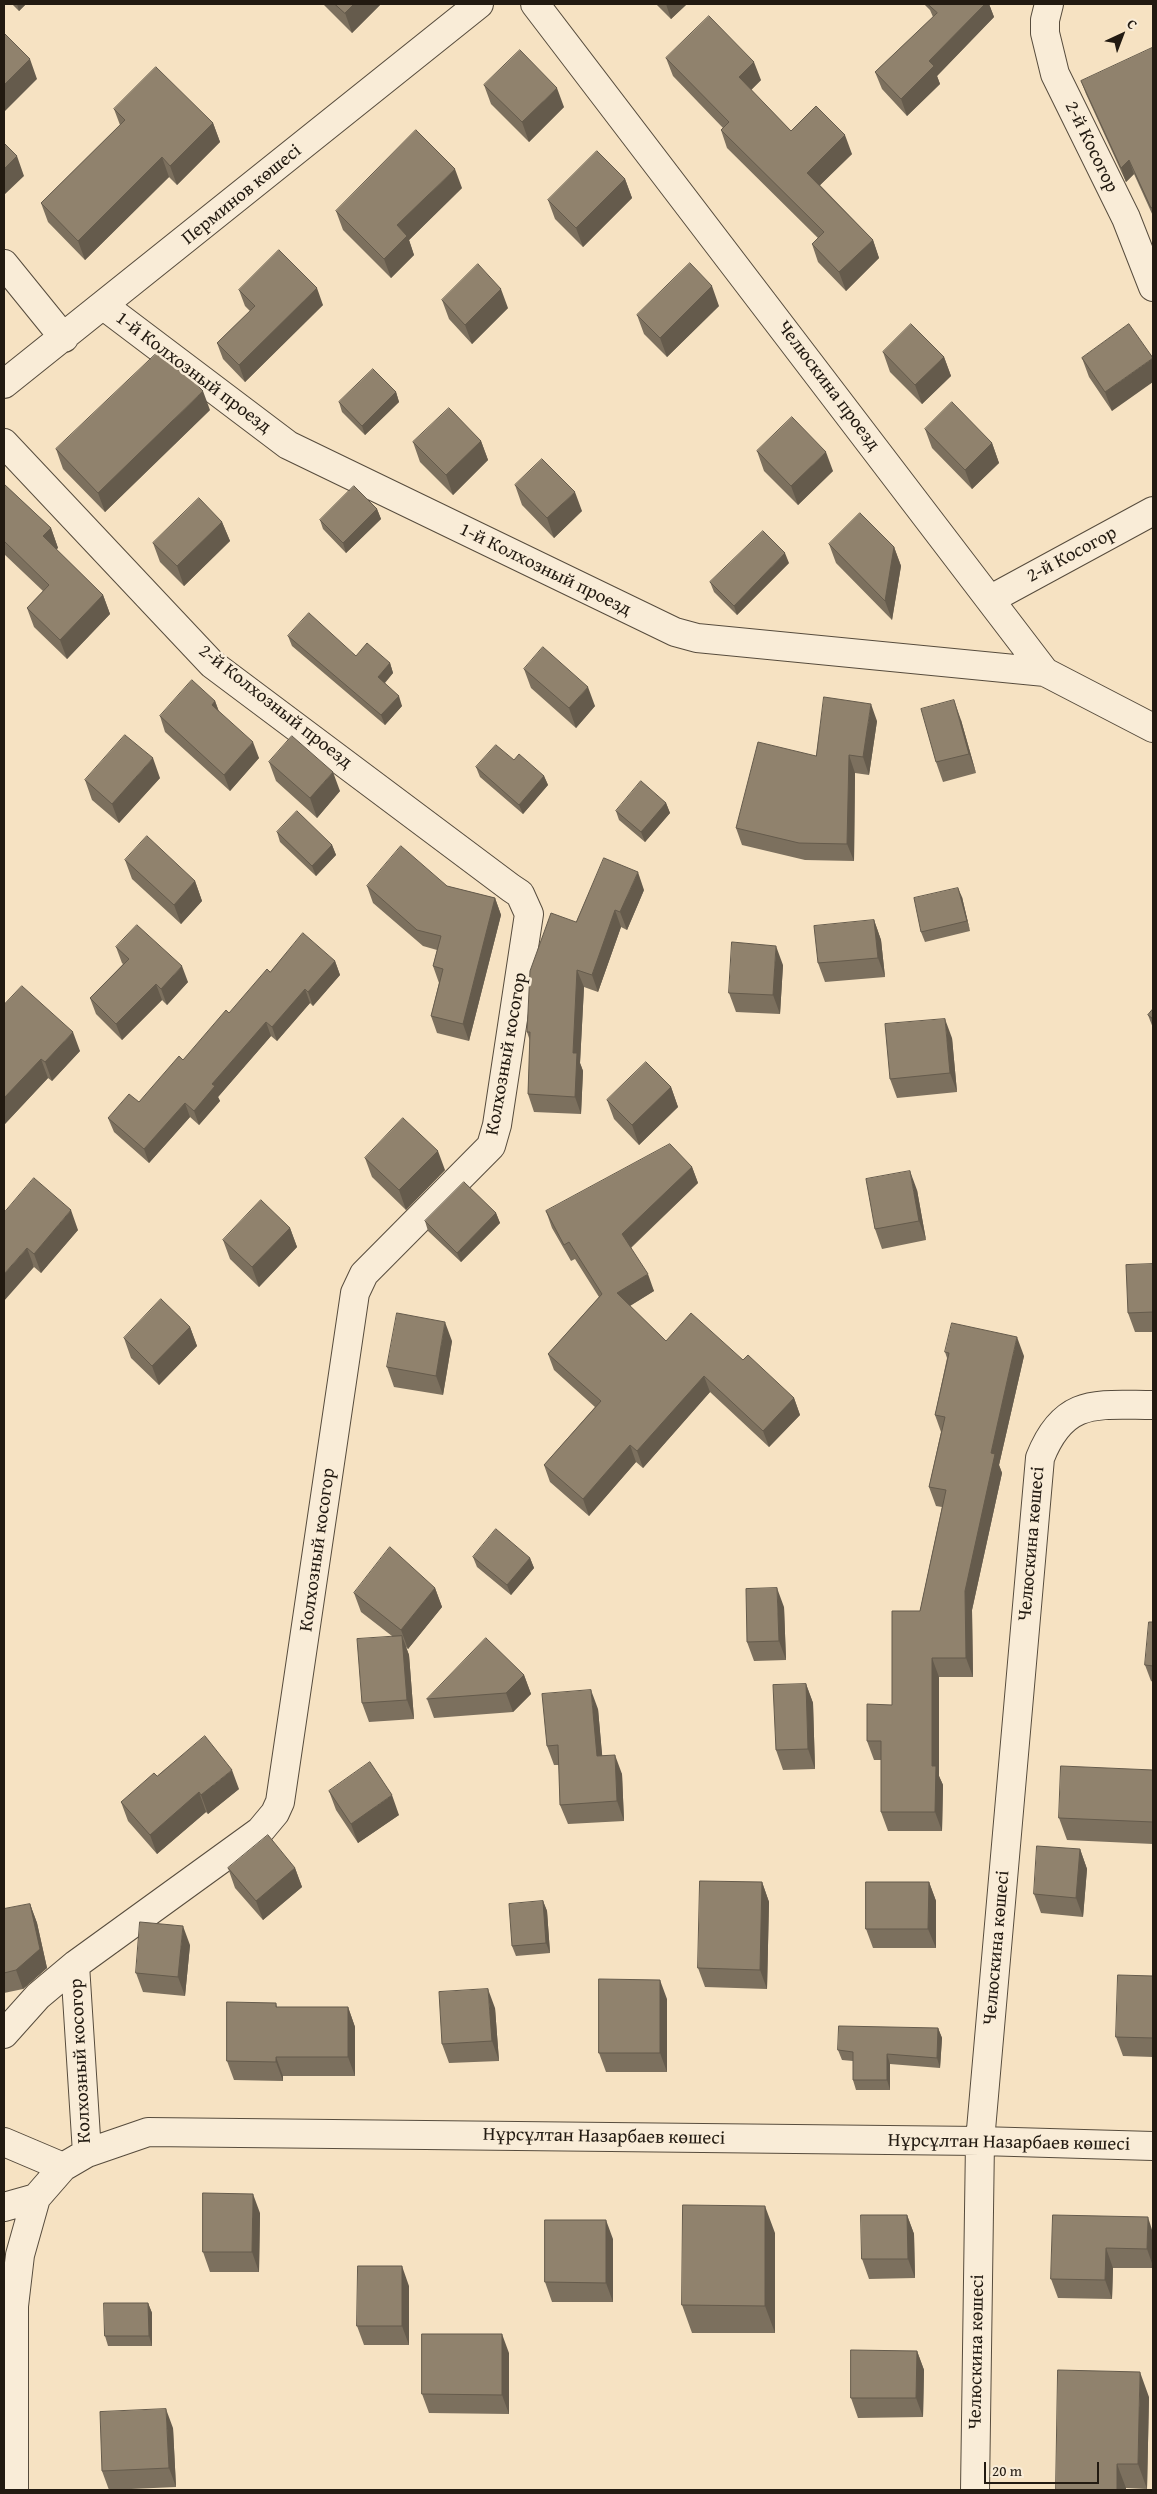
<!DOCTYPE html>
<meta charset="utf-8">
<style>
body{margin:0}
#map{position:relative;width:1157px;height:2494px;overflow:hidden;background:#f6e2c2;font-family:"Gentium Book Plus",serif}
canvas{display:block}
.frame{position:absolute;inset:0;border:5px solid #221a11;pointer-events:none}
.north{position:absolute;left:1097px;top:10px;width:50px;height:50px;-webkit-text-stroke:4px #f9ecd7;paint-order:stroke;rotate:43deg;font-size:14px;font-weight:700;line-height:20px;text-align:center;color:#221a11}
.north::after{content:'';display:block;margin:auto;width:18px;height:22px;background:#221a11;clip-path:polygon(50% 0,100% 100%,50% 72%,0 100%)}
.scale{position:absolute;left:984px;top:2462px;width:115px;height:22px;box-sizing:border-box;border:2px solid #221a11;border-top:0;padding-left:6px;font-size:15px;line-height:18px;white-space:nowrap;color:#221a11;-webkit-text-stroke:4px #f9ecd7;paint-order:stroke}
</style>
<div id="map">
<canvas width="1157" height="2494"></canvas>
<div class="frame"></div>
<div class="north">С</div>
<div class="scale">20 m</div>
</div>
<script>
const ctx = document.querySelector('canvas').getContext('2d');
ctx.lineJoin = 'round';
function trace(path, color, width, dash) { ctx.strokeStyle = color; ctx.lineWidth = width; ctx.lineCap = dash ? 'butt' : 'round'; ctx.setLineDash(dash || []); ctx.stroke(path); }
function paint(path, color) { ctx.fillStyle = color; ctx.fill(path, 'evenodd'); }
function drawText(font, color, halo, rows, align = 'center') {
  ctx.font = font + ' "Gentium Book Plus",serif'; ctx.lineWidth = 5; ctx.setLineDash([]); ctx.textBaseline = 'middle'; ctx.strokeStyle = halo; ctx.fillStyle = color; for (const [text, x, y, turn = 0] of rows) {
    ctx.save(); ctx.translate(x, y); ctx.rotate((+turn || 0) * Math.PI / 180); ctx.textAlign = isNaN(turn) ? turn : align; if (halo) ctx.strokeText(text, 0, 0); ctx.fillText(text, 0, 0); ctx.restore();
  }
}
const minor = new Path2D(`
 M 535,4 L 1045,672 L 1153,728
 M 1049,4 L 1045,20 L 1045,33 L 1055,74 L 1126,218 L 1153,287
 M 4,264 L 64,338
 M 104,306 L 288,445 L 675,632 L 697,638 L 1045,672
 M 4,384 L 479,4
 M 4,443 L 212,664 L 511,888 L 520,894 L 529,914 L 497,1125 L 491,1146 L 364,1274 L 355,1293 L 280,1802 L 275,1813 L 260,1831 L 75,1965 L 87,2153
 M 991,599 L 1153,511
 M 4,2034 L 38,1996 L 75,1965
 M 4,2142 L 63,2167
 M 4,2207 L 36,2198
 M 14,2490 L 14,2306 L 20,2255 L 36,2198 L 63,2167 L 87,2153 L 148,2132 L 980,2141 L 1153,2146
 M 975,2490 L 980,2141 L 1040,1458 C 1064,1397 1097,1405 1153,1405`);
trace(minor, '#574c3d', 30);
trace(minor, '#f9ecd7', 28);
paint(new Path2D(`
 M 12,4 L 26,4 L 19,11 Z
 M 323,4 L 381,4 L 352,33 Z
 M 656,4 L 687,4 L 671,19 Z
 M 924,4 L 989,4 L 994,17 L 937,76 L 940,84 L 907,116 L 882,89 L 875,72 L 933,17 L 930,10 Z
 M 1153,51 L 1153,216 L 1134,174 L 1126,182 L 1086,94 L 1081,81 Z
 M 666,58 L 761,80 L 751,90 L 791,131 L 852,154 L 820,185 L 873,240 L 879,258 L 846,291 L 818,262 L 812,244 L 818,238 L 727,148 L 721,130 L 723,128 L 673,76 Z
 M 484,85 L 564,107 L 529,142 L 491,104 Z
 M 114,109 L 213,123 L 220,142 L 177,185 L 169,177 L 85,260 L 48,222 L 41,203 L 120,125 Z
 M 625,179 L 632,198 L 583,247 L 555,219 L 548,200 Z
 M 462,188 L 409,240 L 414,255 L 391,278 L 343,230 L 336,211 Z
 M 239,290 L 323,305 L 245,382 L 223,359 L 217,343 L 250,311 L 245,306 Z
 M 442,300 L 508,308 L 472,344 L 449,319 Z
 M 719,306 L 667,357 L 644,334 L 637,315 Z
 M 1129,324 L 1112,411 L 1089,377 L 1082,358 Z
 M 883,352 L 944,357 L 951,376 L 922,404 L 890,372 Z
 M 396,392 L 399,402 L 365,435 L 342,412 L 339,402 Z
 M 210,410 L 105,512 L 63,469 L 56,449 Z
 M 925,429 L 992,443 L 999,463 L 972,489 L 932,448 Z
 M 481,441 L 488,460 L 453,495 L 420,462 L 413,442 Z
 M 757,451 L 833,471 L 798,505 L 764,471 Z
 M 4,484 L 51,528 L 58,548 L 56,549 L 103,595 L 110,614 L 67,659 L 34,627 L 27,608 L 43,591 L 4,554 Z
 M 515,485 L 582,511 L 554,538 L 522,505 Z
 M 377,509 L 381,519 L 346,553 L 323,529 L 320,520 Z
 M 222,522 L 230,541 L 184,586 L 160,562 L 153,543 Z
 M 829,544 L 894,547 L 901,566 L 892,620 L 836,563 Z
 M 789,563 L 737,615 L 714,592 L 710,582 Z
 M 288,636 L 356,656 L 390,663 L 393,673 L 385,683 L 402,706 L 385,725 L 292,646 Z
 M 524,669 L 595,706 L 576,728 L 531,688 Z
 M 215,701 L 219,712 L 259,758 L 230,791 L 165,732 L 160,716 Z
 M 961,720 L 976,773 L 943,782 L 936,762 Z
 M 877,721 L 869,775 L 855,773 L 854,861 L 805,860 L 742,845 L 736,828 L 816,756 Z
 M 514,760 L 544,776 L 548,785 L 523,814 L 480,777 L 476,767 Z
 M 269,762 L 340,791 L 317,818 L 276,781 Z
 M 160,778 L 119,823 L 92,800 L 85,780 Z
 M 666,803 L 670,813 L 645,842 L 619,820 L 616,811 Z
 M 277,832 L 332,845 L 336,855 L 316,876 L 280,842 Z
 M 125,860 L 195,881 L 202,901 L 181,924 L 132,879 Z
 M 367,886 L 447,886 L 495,898 L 501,915 L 469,1041 L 437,1033 L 431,1016 L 439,983 L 433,966 L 437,950 L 423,946 L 373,903 Z
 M 644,890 L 627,930 L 621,927 L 598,992 L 584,987 L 580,1063 L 583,1071 L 581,1114 L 534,1112 L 528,1094 L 530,1041 L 527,1032 L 576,922 Z
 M 962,897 L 970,931 L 925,942 L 921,932 Z
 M 874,920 L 881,940 L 885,977 L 825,982 L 818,963 Z
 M 116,947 L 188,982 L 167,1005 L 162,1000 L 122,1040 L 96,1014 L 90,998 L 123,964 L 122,963 Z
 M 335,961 L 340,975 L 313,1006 L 310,1003 L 277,1041 L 271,1036 L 218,1097 L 220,1101 L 199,1125 L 190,1117 L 149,1163 L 114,1132 L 108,1118 L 139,1102 L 183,1060 L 270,972 Z
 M 783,965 L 780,1014 L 736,1012 L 729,993 Z
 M 4,1005 L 80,1051 L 52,1081 L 48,1078 L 4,1125 Z
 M 1153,1009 L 1153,1028 L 1148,1015 Z
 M 952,1038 L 957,1092 L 897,1098 L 890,1079 Z
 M 671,1087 L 678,1107 L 639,1145 L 614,1119 L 607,1100 Z
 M 365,1158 L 445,1170 L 406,1210 L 372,1177 Z
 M 692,1167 L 698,1183 L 631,1248 L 654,1291 L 630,1306 L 666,1341 L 743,1360 L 794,1398 L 800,1415 L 769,1447 L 710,1392 L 643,1468 L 636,1462 L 589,1516 L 550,1482 L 544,1465 L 595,1407 L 554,1370 L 548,1354 L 599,1297 L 575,1259 L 571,1261 L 552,1228 L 546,1211 Z
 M 917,1190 L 926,1240 L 882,1249 L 875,1229 Z
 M 4,1213 L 78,1230 L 41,1273 L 34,1267 Z
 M 496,1213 L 500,1223 L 461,1262 L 428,1231 L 425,1221 Z
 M 290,1228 L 297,1247 L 259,1287 L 230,1259 L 223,1240 Z
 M 1153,1264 L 1153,1332 L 1135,1332 L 1128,1313 Z
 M 190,1327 L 197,1346 L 159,1385 L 131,1358 L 124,1338 Z
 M 452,1341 L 443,1395 L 394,1387 L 387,1367 Z
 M 945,1352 L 1024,1356 L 999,1465 L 1002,1473 L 972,1610 L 973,1677 L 939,1677 L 939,1776 L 943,1785 L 942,1831 L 888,1831 L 881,1812 L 881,1760 L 874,1760 L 867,1741 L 892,1705 L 920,1611 L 942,1507 L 936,1506 L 929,1487 L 941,1432 L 935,1415 L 947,1358 Z
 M 473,1557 L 530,1558 L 534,1568 L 511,1595 L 477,1567 Z
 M 435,1588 L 442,1607 L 408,1649 L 406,1647 L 409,1655 L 414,1719 L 369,1722 L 362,1703 L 392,1636 L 361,1612 L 354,1593 Z
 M 784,1607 L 786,1660 L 754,1661 L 747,1642 Z
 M 1153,1622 L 1153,1682 L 1151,1681 L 1145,1665 Z
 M 524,1675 L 531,1694 L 513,1712 L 434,1718 L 427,1699 Z
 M 806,1684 L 813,1703 L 815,1769 L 783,1770 L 776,1750 Z
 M 598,1709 L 602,1756 L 622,1774 L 624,1821 L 568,1824 L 560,1805 L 559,1765 L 554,1765 L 547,1746 Z
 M 1153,1770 L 1153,1844 L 1067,1840 L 1059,1818 Z
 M 157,1776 L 239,1789 L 208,1814 L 206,1812 L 157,1854 L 128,1821 L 121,1802 Z
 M 329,1791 L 399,1815 L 358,1843 L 336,1810 Z
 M 1080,1849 L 1087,1869 L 1083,1917 L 1041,1913 L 1034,1894 Z
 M 228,1868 L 295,1868 L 302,1887 L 263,1920 L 235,1888 Z
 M 762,1882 L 769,1902 L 767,1989 L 705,1987 L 698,1968 Z
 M 929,1882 L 936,1901 L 936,1948 L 873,1948 L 866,1929 Z
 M 543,1901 L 547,1911 L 550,1953 L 516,1956 L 512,1946 Z
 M 30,1904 L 37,1923 L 47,1968 L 23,1989 L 4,1993 L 4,1909 Z
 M 190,1945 L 185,1996 L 143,1992 L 136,1973 Z
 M 1153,1976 L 1153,2057 L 1123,2056 L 1116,2037 Z
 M 667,1999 L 667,2072 L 606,2072 L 599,2053 Z
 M 276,2003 L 277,2007 L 348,2007 L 355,2027 L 355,2076 L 283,2076 L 283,2081 L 234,2080 L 227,2061 Z
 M 495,2008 L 499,2061 L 449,2063 L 442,2044 Z
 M 938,2028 L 942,2038 L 940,2068 L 890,2064 L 890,2090 L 856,2090 L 853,2080 L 853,2061 L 842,2060 L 838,2050 Z
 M 260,2213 L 259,2272 L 210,2272 L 203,2252 Z
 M 907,2215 L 914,2234 L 915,2278 L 869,2279 L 862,2259 Z
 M 1053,2215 L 1153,2233 L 1153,2268 L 1113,2268 L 1112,2299 L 1058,2298 L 1051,2279 Z
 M 775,2233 L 775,2333 L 692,2333 L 682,2305 Z
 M 613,2239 L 613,2302 L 552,2302 L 545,2282 Z
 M 409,2286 L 409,2345 L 364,2345 L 357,2326 Z
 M 148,2303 L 152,2313 L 152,2346 L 108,2346 L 105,2336 Z
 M 917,2351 L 924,2370 L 923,2417 L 858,2418 L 851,2398 Z
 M 509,2353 L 509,2414 L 429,2413 L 422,2394 Z
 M 1149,2397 L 1147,2489 L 1126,2488 L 1126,2490 L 1056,2490 Z
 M 173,2428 L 176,2487 L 109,2490 L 102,2471 Z`), '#7c705e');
paint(new Path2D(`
 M 17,4 L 26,4 L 19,11 Z
 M 354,4 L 381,4 L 352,33 L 345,13 Z
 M 666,4 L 687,4 L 671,19 Z
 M 985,4 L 989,4 L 994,17 L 937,76 L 940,84 L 907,116 L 901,99 L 929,61 Z
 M 30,59 L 37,79 L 4,112 L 4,85 Z
 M 754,62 L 761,80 L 746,95 L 739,77 Z
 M 557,88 L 564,107 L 529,142 L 522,122 Z
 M 213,123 L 220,142 L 177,185 L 170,166 Z
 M 845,135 L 852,154 L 814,191 L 807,173 Z
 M 17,156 L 24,176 L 4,195 L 4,169 Z
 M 162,157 L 169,177 L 85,260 L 78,241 Z
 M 1129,160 L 1134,174 L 1126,182 L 1121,168 Z
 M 455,169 L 462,188 L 409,240 L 414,255 L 391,278 L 384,259 L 397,225 Z
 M 625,179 L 632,198 L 583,247 L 576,228 Z
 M 873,240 L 879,258 L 846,291 L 839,272 Z
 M 712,286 L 719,306 L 667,357 L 660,338 Z
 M 317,288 L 323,305 L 245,382 L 239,365 Z
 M 501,289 L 508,308 L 472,344 L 465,325 Z
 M 944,357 L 951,376 L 922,404 L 915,385 Z
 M 1153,358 L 1153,382 L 1112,411 L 1105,392 Z
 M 203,391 L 210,410 L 105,512 L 98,493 Z
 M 396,392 L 399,402 L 365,435 L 362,426 Z
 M 481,441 L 488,460 L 453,495 L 446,475 Z
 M 992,443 L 999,463 L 972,489 L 965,470 Z
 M 826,452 L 833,471 L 798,505 L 791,486 Z
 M 575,492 L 582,511 L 554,538 L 547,518 Z
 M 377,509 L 381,519 L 346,553 L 343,543 Z
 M 222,522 L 230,541 L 184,586 L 177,566 Z
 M 51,528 L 58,548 L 50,555 L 43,536 Z
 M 894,547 L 901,566 L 892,620 L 885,601 Z
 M 785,553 L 789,563 L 737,615 L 734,606 Z
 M 103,595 L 110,614 L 67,659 L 60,640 Z
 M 390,663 L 393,673 L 381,687 L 378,677 Z
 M 588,687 L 595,706 L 576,728 L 569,708 Z
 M 399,696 L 402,706 L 385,725 L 381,715 Z
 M 954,700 L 961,720 L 976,773 L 969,754 Z
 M 215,701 L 221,717 L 212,705 Z
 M 871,704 L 877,721 L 869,775 L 863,757 Z
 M 253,742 L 259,758 L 230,791 L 224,775 Z
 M 849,755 L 855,773 L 854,861 L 847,844 Z
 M 153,758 L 160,778 L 119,823 L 112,804 Z
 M 333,772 L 340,791 L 317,818 L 310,798 Z
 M 544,776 L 548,785 L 523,814 L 519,805 Z
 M 666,803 L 670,813 L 645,842 L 641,832 Z
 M 332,845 L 336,855 L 316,876 L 312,866 Z
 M 638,872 L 644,890 L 627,930 L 620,912 Z
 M 195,881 L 202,901 L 181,924 L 174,905 Z
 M 958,888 L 962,897 L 970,931 L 967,921 Z
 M 495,898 L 501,915 L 469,1041 L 463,1024 Z
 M 615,910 L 621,927 L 598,992 L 592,975 Z
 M 874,920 L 881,940 L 885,977 L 878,958 Z
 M 776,946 L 783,965 L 780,1014 L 773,995 Z
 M 335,961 L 340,975 L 313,1006 L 308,992 Z
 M 182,966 L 188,982 L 167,1005 L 161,989 Z
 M 577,970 L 584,987 L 580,1063 L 583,1071 L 581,1114 L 575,1097 L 573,1053 Z
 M 156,984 L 162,1000 L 122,1040 L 116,1024 Z
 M 305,989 L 310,1003 L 277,1041 L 272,1027 Z
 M 945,1019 L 952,1038 L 957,1092 L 950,1073 Z
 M 266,1022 L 271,1036 L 218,1097 L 220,1101 L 199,1125 L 194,1111 L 212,1084 Z
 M 73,1032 L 80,1051 L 52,1081 L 45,1062 Z
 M 41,1059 L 48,1078 L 4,1125 L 4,1098 Z
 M 671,1087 L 678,1107 L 639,1145 L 632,1125 Z
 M 185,1103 L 190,1117 L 149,1163 L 144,1149 Z
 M 438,1151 L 445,1170 L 406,1210 L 399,1190 Z
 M 692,1167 L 698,1183 L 628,1250 L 622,1234 Z
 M 910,1171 L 917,1190 L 926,1240 L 919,1221 Z
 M 71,1210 L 78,1230 L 41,1273 L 34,1254 Z
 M 496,1213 L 500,1223 L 461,1262 L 457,1253 Z
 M 290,1228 L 297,1247 L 259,1287 L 252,1267 Z
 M 27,1248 L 34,1267 L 4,1301 L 4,1274 Z
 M 648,1274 L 654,1291 L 623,1310 L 617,1293 Z
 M 445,1322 L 452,1341 L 443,1395 L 436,1376 Z
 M 190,1327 L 197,1346 L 159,1385 L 152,1366 Z
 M 1017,1337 L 1024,1356 L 999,1465 L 1002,1473 L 972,1610 L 973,1677 L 966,1658 L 965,1591 L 991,1453 Z
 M 704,1376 L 710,1392 L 643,1468 L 637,1451 Z
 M 794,1398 L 800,1415 L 769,1447 L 763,1431 Z
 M 630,1445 L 636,1462 L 589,1516 L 583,1499 Z
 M 530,1558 L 534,1568 L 511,1595 L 507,1585 Z
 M 435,1588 L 442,1607 L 408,1649 L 401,1630 Z
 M 777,1588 L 784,1607 L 786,1660 L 779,1641 Z
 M 402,1636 L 409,1655 L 414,1719 L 407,1700 Z
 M 932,1658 L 939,1677 L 939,1776 L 943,1785 L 942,1831 L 935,1812 L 932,1766 Z
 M 524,1675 L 531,1694 L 513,1712 L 506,1693 Z
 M 806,1684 L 813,1703 L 815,1769 L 808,1749 Z
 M 591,1690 L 598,1709 L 604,1775 L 597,1756 Z
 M 615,1755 L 622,1774 L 624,1821 L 617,1801 Z
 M 232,1770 L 239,1789 L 208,1814 L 201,1795 Z
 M 199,1792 L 206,1812 L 157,1854 L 150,1835 Z
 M 392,1795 L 399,1815 L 358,1843 L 351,1824 Z
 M 1080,1849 L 1087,1869 L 1083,1917 L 1076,1898 Z
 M 295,1868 L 302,1887 L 263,1920 L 256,1901 Z
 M 762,1882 L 769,1902 L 767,1989 L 760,1970 Z
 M 929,1882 L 936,1901 L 936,1948 L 928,1929 Z
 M 543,1901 L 547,1911 L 550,1953 L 546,1943 Z
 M 30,1904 L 37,1923 L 47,1968 L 23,1989 L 16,1970 Z
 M 183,1926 L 190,1945 L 185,1996 L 178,1977 Z
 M 660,1980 L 667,1999 L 667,2072 L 660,2053 Z
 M 488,1989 L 495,2008 L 499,2061 L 492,2041 Z
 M 348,2007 L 355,2027 L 355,2076 L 348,2057 Z
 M 938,2028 L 942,2038 L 940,2068 L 937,2058 Z
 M 887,2054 L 890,2064 L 890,2090 L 887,2080 Z
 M 276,2057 L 283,2076 L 283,2081 L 276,2062 Z
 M 253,2194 L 260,2213 L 259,2272 L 252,2252 Z
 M 765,2206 L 775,2233 L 775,2333 L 765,2306 Z
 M 907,2215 L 914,2234 L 915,2278 L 908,2259 Z
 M 1148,2217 L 1153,2233 L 1153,2266 L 1147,2249 Z
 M 606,2220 L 613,2239 L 613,2302 L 606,2283 Z
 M 1106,2248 L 1113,2268 L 1112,2299 L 1105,2280 Z
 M 402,2266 L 409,2286 L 409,2345 L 402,2326 Z
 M 148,2303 L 152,2313 L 152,2346 L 149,2336 Z
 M 502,2334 L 509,2353 L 509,2414 L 502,2395 Z
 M 917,2351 L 924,2370 L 923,2417 L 916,2398 Z
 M 1140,2372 L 1149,2397 L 1147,2489 L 1138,2464 Z
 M 166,2409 L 173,2428 L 176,2487 L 169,2468 Z
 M 1117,2464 L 1126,2488 L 1126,2490 L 1117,2490 Z`), '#655b4c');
const building = new Path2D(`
 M 335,4 L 354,4 L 345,13 Z
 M 928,4 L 985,4 L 929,61 L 934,66 L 901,99 L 875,72 L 937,13 Z
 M 709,16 L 754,62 L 739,77 L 791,131 L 816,106 L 845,135 L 807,173 L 873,240 L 839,272 L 812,244 L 824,232 L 721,130 L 729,122 L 666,58 Z
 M 4,33 L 30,59 L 4,85 Z
 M 1152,48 L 1153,51 L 1153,207 L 1151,208 L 1129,160 L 1121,168 L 1081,81 Z
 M 520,50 L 557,88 L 522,122 L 484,85 Z
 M 156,67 L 213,123 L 170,166 L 162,157 L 78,241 L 41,203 L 125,120 L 114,109 Z
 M 416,130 L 455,169 L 397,225 L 407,236 L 384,259 L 336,211 Z
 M 4,143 L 17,156 L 4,169 Z
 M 597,151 L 625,179 L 576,228 L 548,200 Z
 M 279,250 L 317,288 L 239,365 L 217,343 L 255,306 L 239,290 Z
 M 690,263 L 712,286 L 660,338 L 637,315 Z
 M 478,264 L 501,289 L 465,325 L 442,300 Z
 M 911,324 L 944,357 L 915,385 L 883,352 Z
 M 1129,324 L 1153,358 L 1105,392 L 1082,358 Z
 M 158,352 L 187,375 L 203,391 L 98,493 L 56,449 Z
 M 373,369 L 396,392 L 362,426 L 339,402 Z
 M 952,402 L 992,443 L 965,470 L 925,429 Z
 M 449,408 L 481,441 L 446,475 L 413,442 Z
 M 792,417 L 826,452 L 791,486 L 757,451 Z
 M 542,459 L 575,492 L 547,518 L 515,485 Z
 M 4,484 L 51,528 L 43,536 L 103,595 L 60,640 L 27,608 L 49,585 L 4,541 Z
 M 354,486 L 377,509 L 343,543 L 320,520 Z
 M 199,498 L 222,522 L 177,566 L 153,543 Z
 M 860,513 L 894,547 L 885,601 L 829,544 Z
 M 763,531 L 785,553 L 734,606 L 710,582 Z
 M 309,613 L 356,656 L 367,643 L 390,663 L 378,677 L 399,696 L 381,715 L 288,636 Z
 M 543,647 L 588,687 L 569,708 L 524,669 Z
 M 192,680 L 215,701 L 212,705 L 253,742 L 224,775 L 160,716 Z
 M 824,697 L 871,704 L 863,757 L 849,755 L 847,844 L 799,843 L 736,828 L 758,742 L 816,756 Z
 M 954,700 L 969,754 L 936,762 L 921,709 Z
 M 125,735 L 153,758 L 112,804 L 85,780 Z
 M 292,736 L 333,772 L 310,798 L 269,762 Z
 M 496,745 L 514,760 L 519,754 L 544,776 L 519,805 L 476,767 Z
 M 641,781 L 666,803 L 641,832 L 616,811 Z
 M 297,811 L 332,845 L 312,866 L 277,832 Z
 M 147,836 L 195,881 L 174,905 L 125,860 Z
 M 401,846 L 447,886 L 495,898 L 463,1024 L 431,1016 L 443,969 L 433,966 L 441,936 L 417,930 L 367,886 Z
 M 604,858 L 638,872 L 620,912 L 615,910 L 592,975 L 577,970 L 573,1053 L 577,1053 L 575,1097 L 528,1094 L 530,1032 L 527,1032 L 530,971 L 551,913 L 576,922 Z
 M 958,888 L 967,921 L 921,932 L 914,898 Z
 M 874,920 L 878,958 L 818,963 L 814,926 Z
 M 137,925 L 182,966 L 161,989 L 156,984 L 116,1024 L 90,998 L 129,959 L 116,947 Z
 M 303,933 L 335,961 L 308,992 L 305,989 L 272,1027 L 266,1022 L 212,1084 L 215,1086 L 194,1111 L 185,1103 L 144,1149 L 108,1118 L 129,1094 L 139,1102 L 179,1056 L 183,1060 L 226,1010 L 229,1013 L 267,969 L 270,972 Z
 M 732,942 L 776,946 L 773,995 L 729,993 Z
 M 22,986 L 73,1032 L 45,1062 L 41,1059 L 4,1098 L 4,1005 Z
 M 1153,1009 L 1153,1019 L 1148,1015 Z
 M 945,1019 L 950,1073 L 890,1079 L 885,1024 Z
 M 646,1062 L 671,1087 L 632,1125 L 607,1100 Z
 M 403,1118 L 438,1151 L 399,1190 L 365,1158 Z
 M 670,1144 L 692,1167 L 622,1234 L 648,1274 L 617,1293 L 666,1341 L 691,1313 L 743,1360 L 748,1355 L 794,1398 L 763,1431 L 704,1376 L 637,1451 L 630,1445 L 583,1499 L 544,1465 L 601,1401 L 548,1354 L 602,1294 L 569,1242 L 564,1245 L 546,1211 Z
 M 910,1171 L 919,1221 L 875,1229 L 866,1179 Z
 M 34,1178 L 71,1210 L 34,1254 L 27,1248 L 4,1274 L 4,1213 Z
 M 464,1182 L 496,1213 L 457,1253 L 425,1221 Z
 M 261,1200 L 290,1228 L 252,1267 L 223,1240 Z
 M 1153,1264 L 1153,1312 L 1128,1313 L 1126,1265 Z
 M 161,1299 L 190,1327 L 152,1366 L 124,1338 Z
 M 397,1313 L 445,1322 L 436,1376 L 387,1367 Z
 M 952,1323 L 1017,1337 L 991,1453 L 995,1454 L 965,1591 L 966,1658 L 932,1658 L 932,1766 L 936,1766 L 935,1812 L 881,1812 L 881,1741 L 867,1741 L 867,1704 L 892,1705 L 892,1611 L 920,1611 L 946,1490 L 929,1487 L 945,1417 L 935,1415 L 949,1353 L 945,1352 Z
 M 496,1529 L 530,1558 L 507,1585 L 473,1557 Z
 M 390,1547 L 435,1588 L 401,1630 L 354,1593 Z
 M 777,1588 L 779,1641 L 747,1642 L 746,1589 Z
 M 1149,1622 L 1153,1622 L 1153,1666 L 1145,1665 Z
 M 402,1636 L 407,1700 L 362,1703 L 357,1639 Z
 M 486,1638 L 524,1675 L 506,1693 L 427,1699 Z
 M 806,1684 L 808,1749 L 776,1750 L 773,1685 Z
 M 591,1690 L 597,1756 L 615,1755 L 617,1801 L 560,1805 L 558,1745 L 547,1746 L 542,1694 Z
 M 205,1736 L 232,1770 L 201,1795 L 199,1792 L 150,1835 L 121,1802 L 154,1773 L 157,1776 Z
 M 370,1762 L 392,1795 L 351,1824 L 329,1791 Z
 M 1061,1766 L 1153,1770 L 1153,1822 L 1059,1818 Z
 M 268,1835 L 295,1868 L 256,1901 L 228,1868 Z
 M 1037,1846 L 1080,1849 L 1076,1898 L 1034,1894 Z
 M 700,1881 L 762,1882 L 760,1970 L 698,1968 Z
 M 866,1882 L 929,1882 L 928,1929 L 866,1929 Z
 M 543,1901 L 546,1943 L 512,1946 L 509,1904 Z
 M 30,1904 L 40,1949 L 16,1970 L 4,1973 L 4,1909 Z
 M 140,1922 L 183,1926 L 178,1977 L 136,1973 Z
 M 1118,1975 L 1153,1976 L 1153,2038 L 1116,2037 Z
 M 599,1979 L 660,1980 L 660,2053 L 599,2053 Z
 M 488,1989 L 492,2041 L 442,2044 L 439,1992 Z
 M 227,2002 L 276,2003 L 276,2007 L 348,2007 L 348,2057 L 276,2057 L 276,2062 L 227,2061 Z
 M 839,2026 L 938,2028 L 937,2058 L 887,2054 L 887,2080 L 853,2080 L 853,2052 L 838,2050 Z
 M 203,2193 L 253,2194 L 252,2252 L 203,2252 Z
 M 683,2205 L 765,2206 L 765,2306 L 682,2305 Z
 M 861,2215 L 907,2215 L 908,2259 L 862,2259 Z
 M 1053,2215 L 1148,2217 L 1147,2249 L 1106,2248 L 1105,2280 L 1051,2279 Z
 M 545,2220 L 606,2220 L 606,2283 L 545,2282 Z
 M 358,2266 L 402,2266 L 402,2326 L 357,2326 Z
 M 104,2303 L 148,2303 L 149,2336 L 105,2336 Z
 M 422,2334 L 502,2334 L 502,2395 L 422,2394 Z
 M 851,2350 L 917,2351 L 916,2398 L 851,2398 Z
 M 1058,2370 L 1140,2372 L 1138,2464 L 1117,2464 L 1117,2490 L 1056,2490 Z
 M 166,2409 L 169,2468 L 102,2471 L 100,2412 Z`);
paint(building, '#90826d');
trace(building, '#655b4c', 1);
drawText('19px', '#221a11', '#f9ecd7', [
 ["2-й Косогор",1091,147,64],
 ["Перминов көшесі",242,195,-39],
 ["1-й Колхозный проезд",193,373,37],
 ["Челюскина проезд",828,386,53],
 ["2-й Косогор",1072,555,-28],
 ["1-й Колхозный проезд",545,570,26],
 ["2-й Колхозный проезд",275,707,38],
 ["Колхозный косогор",507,1054,-80],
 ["Челюскина көшесі",1032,1544,-85],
 ["Колхозный косогор",318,1550,-82],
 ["Челюскина көшесі",997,1948,-85],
 ["Колхозный косогор",81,2061,-93],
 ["Нұрсұлтан Назарбаев көшесі",604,2137,1],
 ["Нұрсұлтан Назарбаев көшесі",1009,2143,1],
 ["Челюскина көшесі",977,2352,-89]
]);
</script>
